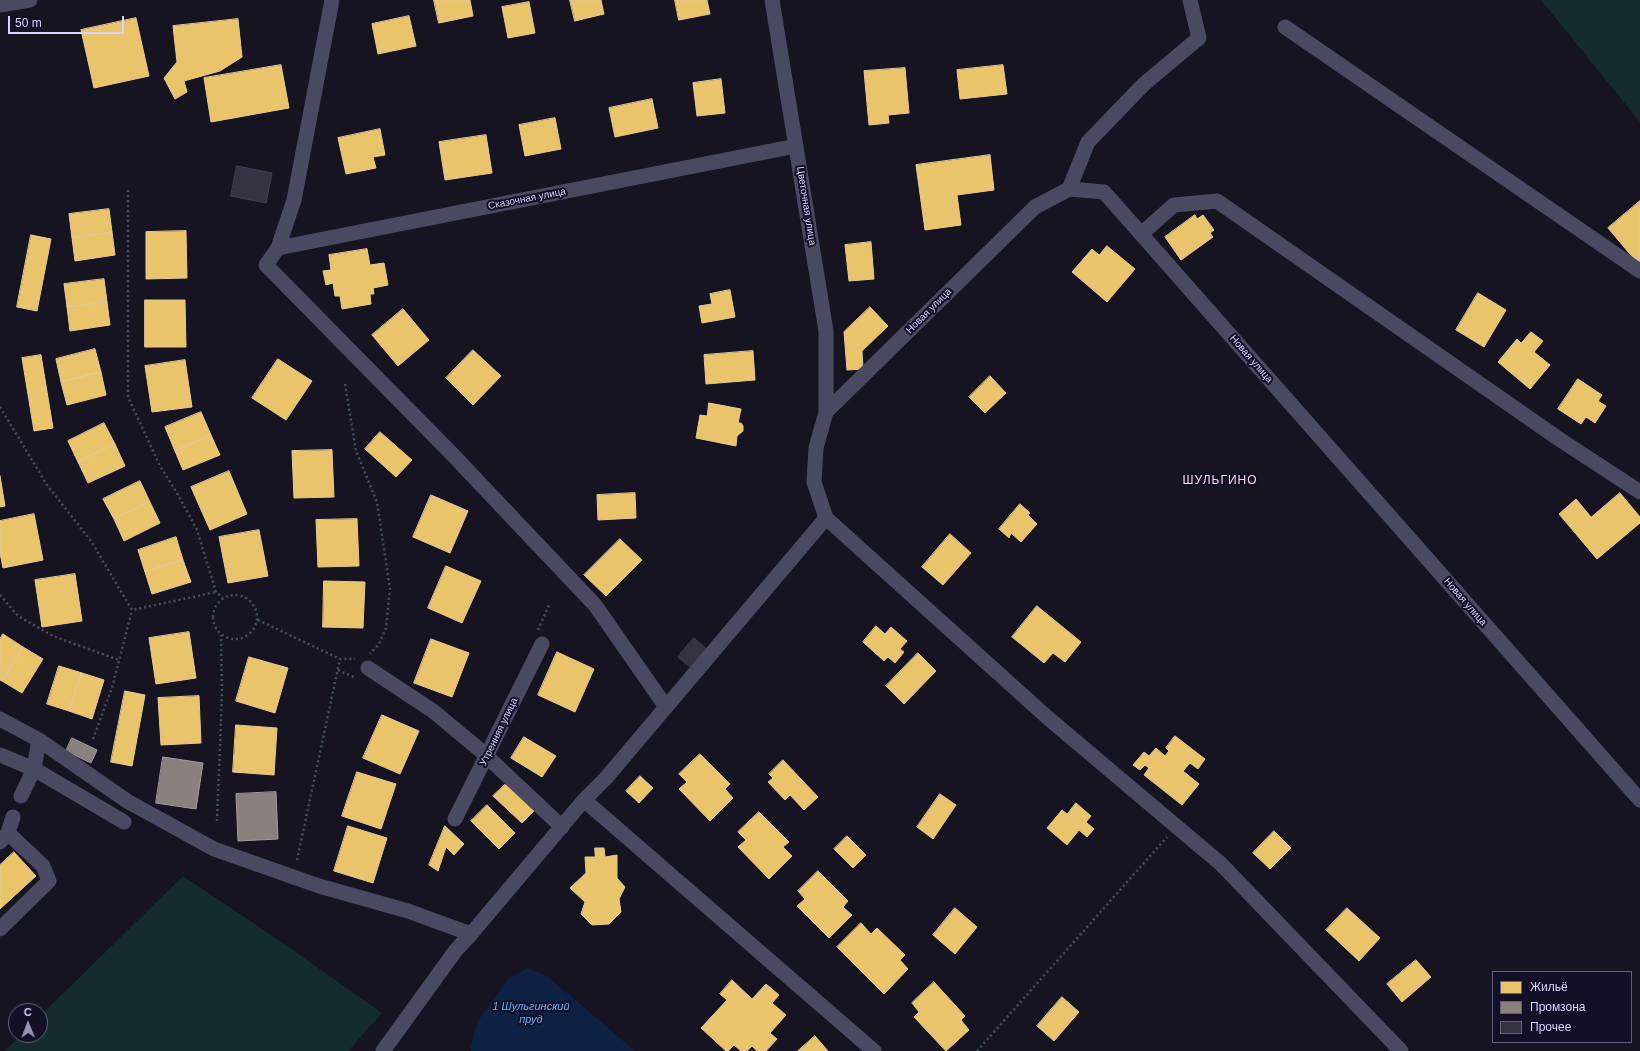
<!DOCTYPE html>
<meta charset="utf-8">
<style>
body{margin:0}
#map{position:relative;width:1640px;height:1051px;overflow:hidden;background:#161421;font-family:Helvetica,sans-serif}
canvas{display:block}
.legend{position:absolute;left:1492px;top:971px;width:140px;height:72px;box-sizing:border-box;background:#130f26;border:1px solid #625e7d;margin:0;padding:5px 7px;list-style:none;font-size:12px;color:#d9d4ff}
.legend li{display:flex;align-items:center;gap:8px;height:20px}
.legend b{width:20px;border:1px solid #625e7d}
.north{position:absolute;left:8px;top:1003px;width:40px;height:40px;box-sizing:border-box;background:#130f26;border:1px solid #625e7d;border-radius:50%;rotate:359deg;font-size:11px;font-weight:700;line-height:16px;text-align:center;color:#d9d4ff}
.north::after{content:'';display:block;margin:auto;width:14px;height:18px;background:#9591b1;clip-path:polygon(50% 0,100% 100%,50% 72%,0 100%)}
.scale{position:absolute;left:8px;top:16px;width:116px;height:18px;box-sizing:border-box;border:2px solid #d9d4ff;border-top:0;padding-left:5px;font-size:12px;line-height:14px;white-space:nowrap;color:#d9d4ff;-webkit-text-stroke:3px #130f26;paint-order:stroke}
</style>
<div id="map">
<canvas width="1640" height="1051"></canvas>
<ul class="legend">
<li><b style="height:11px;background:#e9c46a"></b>Жильё</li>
<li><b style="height:11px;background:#8a817c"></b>Промзона</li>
<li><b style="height:11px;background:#343243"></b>Прочее</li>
</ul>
<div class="north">С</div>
<div class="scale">50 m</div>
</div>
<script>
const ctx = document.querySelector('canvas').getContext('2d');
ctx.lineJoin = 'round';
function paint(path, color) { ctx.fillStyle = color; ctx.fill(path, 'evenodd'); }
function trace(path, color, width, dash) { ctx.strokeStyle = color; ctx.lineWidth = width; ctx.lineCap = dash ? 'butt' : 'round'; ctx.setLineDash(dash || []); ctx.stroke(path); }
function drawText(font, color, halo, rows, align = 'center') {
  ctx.font = font + ' Helvetica,sans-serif'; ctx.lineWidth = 4; ctx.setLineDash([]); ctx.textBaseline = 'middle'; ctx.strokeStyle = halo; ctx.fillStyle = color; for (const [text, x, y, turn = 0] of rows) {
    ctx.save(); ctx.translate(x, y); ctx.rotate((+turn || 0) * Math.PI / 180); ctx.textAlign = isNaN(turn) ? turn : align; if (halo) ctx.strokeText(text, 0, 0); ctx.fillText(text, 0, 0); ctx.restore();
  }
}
paint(new Path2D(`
 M 1541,0 L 1640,0 L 1640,122 Z
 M 183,876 L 267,932 L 382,1013 L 348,1051 L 5,1051 L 21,1035 L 40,1035 L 40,1016 Z`), '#132c2d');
paint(new Path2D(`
 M 527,968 L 547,976 L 635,1051 L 471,1051 L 470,1047 L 478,1021 L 508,979 Z`), '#0d2144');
const homes = new Path2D(`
 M 434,0 L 470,0 L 473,16 L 439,23 Z
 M 570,0 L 601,0 L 604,14 L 575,21 Z
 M 675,0 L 707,0 L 710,14 L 679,20 Z
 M 529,2 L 535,33 L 508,38 L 502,7 Z
 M 409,16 L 416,46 L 378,54 L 372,24 Z
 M 136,18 L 149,76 L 94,88 L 81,30 Z
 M 238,19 L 242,57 L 220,71 L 184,81 L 187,92 L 175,99 L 164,78 L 177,62 L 173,26 Z
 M 281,65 L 289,108 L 211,122 L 204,78 Z
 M 1003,65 L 1007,94 L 960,99 L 957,70 Z
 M 905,68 L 909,113 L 888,115 L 889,123 L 869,125 L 864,71 Z
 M 721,79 L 725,113 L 697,116 L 693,83 Z
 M 652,99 L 658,128 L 615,137 L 609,108 Z
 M 555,118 L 561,149 L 525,156 L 519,125 Z
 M 380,129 L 385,155 L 373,157 L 376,168 L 346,174 L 338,138 Z
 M 486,135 L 492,173 L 445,180 L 439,142 Z
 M 990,155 L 994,190 L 957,195 L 961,225 L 925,230 L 916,165 Z
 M 1640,201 L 1640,266 L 1608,228 Z
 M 109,209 L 112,232 L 72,238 L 69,214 Z
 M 1195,215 L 1197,219 L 1203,215 L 1214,230 L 1210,233 L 1213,237 L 1181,260 L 1165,237 Z
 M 186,231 L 187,278 L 146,279 L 146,232 Z
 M 112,232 L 115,255 L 75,261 L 72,238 Z
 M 31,235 L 51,239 L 37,311 L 17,307 Z
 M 871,242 L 874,279 L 849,281 L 845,245 Z
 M 1107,246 L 1135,269 L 1107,302 L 1072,272 L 1092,249 L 1099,255 Z
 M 367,249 L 370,265 L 384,263 L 388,285 L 373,288 L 374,294 L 370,294 L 371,304 L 342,309 L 340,296 L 335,296 L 333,283 L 326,285 L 323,271 L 331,270 L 329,255 Z
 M 104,279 L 107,302 L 67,307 L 64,284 Z
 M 730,290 L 735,317 L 702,323 L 699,306 L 712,304 L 710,294 Z
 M 1478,293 L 1506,310 L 1484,347 L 1456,330 Z
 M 145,300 L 185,300 L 186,347 L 145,347 Z
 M 107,302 L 110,325 L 70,331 L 67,307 Z
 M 870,307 L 888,326 L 862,351 L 863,369 L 847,370 L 844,332 Z
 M 403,309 L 429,340 L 398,366 L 372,335 Z
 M 1531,332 L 1543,341 L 1534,352 L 1550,365 L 1530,389 L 1498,362 L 1517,339 L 1521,343 Z
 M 95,349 L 101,372 L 61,382 L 56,359 Z
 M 473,350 L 501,376 L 473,405 L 446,378 Z
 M 753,351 L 755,380 L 706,384 L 704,355 Z
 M 41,355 L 53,428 L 34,431 L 22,358 Z
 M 278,359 L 312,381 L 286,420 L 252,398 Z
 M 185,360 L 192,407 L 152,412 L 145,366 Z
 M 101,372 L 106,395 L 67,405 L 61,382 Z
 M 990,376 L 1006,393 L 985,413 L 969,397 Z
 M 1578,379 L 1602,395 L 1598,401 L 1606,406 L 1595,423 L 1586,417 L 1581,424 L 1558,409 Z
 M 709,403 L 741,409 L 738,423 L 741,423 L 743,426 L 743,431 L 737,436 L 736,446 L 696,438 L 700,415 L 707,416 Z
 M 201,412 L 211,435 L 175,451 L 165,427 Z
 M 104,423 L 115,444 L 78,462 L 68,441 Z
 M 380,432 L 412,460 L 396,477 L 365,449 Z
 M 211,435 L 220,455 L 183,470 L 175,451 Z
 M 115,444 L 125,466 L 88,483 L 78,462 Z
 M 332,450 L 334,497 L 294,498 L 292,451 Z
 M 229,471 L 247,514 L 210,530 L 191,487 Z
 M 0,476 L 5,506 L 0,507 Z
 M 140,481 L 150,502 L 114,519 L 103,499 Z
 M 635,493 L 636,518 L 598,520 L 597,495 Z
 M 1620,493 L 1640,517 L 1640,523 L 1597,559 L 1559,514 L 1576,499 L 1591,517 Z
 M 431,495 L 468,511 L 450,553 L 413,537 Z
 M 150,502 L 160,523 L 124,541 L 114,519 Z
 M 1020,504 L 1030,513 L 1028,515 L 1037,524 L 1021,542 L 1011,533 L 1009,538 L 999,529 Z
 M 34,514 L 43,560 L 3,568 L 0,553 L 0,521 Z
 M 357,519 L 359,566 L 318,567 L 316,520 Z
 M 259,530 L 268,576 L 228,583 L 219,537 Z
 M 950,534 L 971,553 L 943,585 L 922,567 Z
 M 176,537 L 183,560 L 145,572 L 138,550 Z
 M 620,539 L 642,560 L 606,596 L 584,575 Z
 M 183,560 L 191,582 L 152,594 L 145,572 Z
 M 446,566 L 481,581 L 462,623 L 428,608 Z
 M 75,574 L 82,621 L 42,627 L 35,580 Z
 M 324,581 L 365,582 L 363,628 L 323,627 Z
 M 1037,606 L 1081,642 L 1065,662 L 1053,653 L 1044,663 L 1012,637 Z
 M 876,626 L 885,634 L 891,627 L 907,641 L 900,649 L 904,652 L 895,663 L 888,657 L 884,661 L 863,642 Z
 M 189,632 L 196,678 L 156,684 L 149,638 Z
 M 3,634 L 23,647 L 2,681 L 0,680 L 0,639 Z
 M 431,639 L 469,653 L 452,697 L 414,683 Z
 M 23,647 L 43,659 L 22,693 L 2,681 Z
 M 557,652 L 594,669 L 575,712 L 538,695 Z
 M 918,653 L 936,671 L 904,704 L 886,686 Z
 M 249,657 L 288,668 L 275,713 L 236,701 Z
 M 59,666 L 82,673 L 69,711 L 47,704 Z
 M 82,673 L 104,680 L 92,719 L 69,711 Z
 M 125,691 L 145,695 L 132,766 L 111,762 Z
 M 199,696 L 201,743 L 161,745 L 158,698 Z
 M 382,715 L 419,731 L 400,774 L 363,758 Z
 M 236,725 L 277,728 L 274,775 L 233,772 Z
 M 1175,736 L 1205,759 L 1198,769 L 1190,763 L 1183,771 L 1199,784 L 1182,805 L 1144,775 L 1149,768 L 1145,765 L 1140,770 L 1133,765 L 1144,752 L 1149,756 L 1156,748 L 1165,756 L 1169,751 L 1166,748 Z
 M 524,737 L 556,756 L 542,777 L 511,758 Z
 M 700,754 L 730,784 L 725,789 L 733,798 L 710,821 L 679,789 L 687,782 L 679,774 Z
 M 783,760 L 818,797 L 804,810 L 790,795 L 785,800 L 768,782 L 773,778 L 769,774 Z
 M 357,772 L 396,784 L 381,829 L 342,816 Z
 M 640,776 L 653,788 L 639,803 L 626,791 Z
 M 509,781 L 537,808 L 522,823 L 493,796 Z
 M 940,794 L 956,805 L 933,839 L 917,827 Z
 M 1076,803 L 1091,816 L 1086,822 L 1094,829 L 1087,837 L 1079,830 L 1067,845 L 1047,828 L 1062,810 L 1067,814 Z
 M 487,805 L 515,833 L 499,849 L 471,821 Z
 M 759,812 L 789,842 L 783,847 L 792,856 L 769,879 L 738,847 L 746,840 L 738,832 Z
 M 348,826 L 387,838 L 373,883 L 334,871 Z
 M 445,826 L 464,844 L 454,855 L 446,847 L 438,871 L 429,865 Z
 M 1274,831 L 1291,848 L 1270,869 L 1253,853 Z
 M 847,836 L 866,855 L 853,868 L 834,849 Z
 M 595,848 L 604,848 L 605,857 L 617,855 L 617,878 L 625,887 L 619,899 L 621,912 L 609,924 L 592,925 L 581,914 L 585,902 L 570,888 L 586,873 L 585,857 L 595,857 Z
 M 14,852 L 36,876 L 0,909 L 0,865 Z
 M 818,871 L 848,901 L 843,907 L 852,915 L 829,938 L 797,906 L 805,899 L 798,891 Z
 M 955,908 L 977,927 L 955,954 L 933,935 Z
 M 1347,908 L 1380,938 L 1359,961 L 1326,930 Z
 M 861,923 L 871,934 L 877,928 L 905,955 L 900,960 L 908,969 L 884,994 L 837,947 Z
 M 1416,960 L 1431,977 L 1402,1002 L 1387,984 Z
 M 732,980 L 752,999 L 766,984 L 779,995 L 772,1003 L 786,1015 L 770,1033 L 777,1039 L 766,1051 L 757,1051 L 752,1046 L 747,1051 L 741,1051 L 734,1045 L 728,1051 L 726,1051 L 701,1028 L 727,1000 L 720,994 Z
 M 934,982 L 965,1016 L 961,1020 L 969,1030 L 946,1051 L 914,1017 L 919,1012 L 912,1003 Z
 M 1062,997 L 1079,1012 L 1054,1041 L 1037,1026 Z
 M 815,1036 L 828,1051 L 798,1051 Z`);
paint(homes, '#e9c46a');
trace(homes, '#e4c997', 1);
const industry = new Path2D(`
 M 72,738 L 97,750 L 91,763 L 66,751 Z
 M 163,757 L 203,763 L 196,809 L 156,803 Z
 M 276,792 L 278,839 L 238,841 L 236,794 Z`);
paint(industry, '#8a817c');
trace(industry, '#a29aa3', 1);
const building = new Path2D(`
 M 237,166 L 272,173 L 266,203 L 231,196 Z
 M 694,638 L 707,650 L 691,668 L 678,657 Z`);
paint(building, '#343243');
trace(building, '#433f54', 1);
trace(new Path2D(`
 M 128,190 L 128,397 L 160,466 L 177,493 L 197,530 L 216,592 L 223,598
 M 345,384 L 356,451 L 377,502 L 390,589 L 386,628 L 379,644 L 370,654
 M 0,407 L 47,485 L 91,541 L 132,610 L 216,592
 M213 617a22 22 0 1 1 44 0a22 22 0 1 1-44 0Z
 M 0,595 L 18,616 L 53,636 L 119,660
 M 258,620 L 340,659
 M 538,630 L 550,603
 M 338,670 L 356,678
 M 93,739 L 112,688 L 132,610
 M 217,821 L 222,693 L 221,635
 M 297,860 L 340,659 L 355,659
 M 977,1051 L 1167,837`), '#44505f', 2.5, [2, 3]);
trace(new Path2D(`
 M 772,0 L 826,331 L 826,412 L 816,448 L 814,482 L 826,518 L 1048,718 L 1221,864 L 1401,1051
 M 0,5 L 30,0
 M 1285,27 L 1640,271
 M 1069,189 L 1088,142 L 1144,84 L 1199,38 L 1190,0
 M 1141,234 L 1174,205 L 1217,201 L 1559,439 L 1640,492
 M 278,248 L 294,200 L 332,0
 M 826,412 L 1035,207 L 1069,189 L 1104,192 L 1640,800
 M 368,668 L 433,711 L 480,750 L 562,827
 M 666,707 L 595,605 L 452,454 L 266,265 L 278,248 L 796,146
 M 0,719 L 39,740 L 127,801 L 214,849 L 319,886 L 408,911 L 471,934
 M 0,755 L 34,769 L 124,822
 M 21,796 L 34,769 L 39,740
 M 584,800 L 874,1051
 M 455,819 L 542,644
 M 8,833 L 13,817
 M 0,842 L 8,833 L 43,866 L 49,881 L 0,929
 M 383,1051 L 456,950 L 471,934 L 584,800 L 606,778 L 826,518`), '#4a4962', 15);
drawText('10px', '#d9d4ff', '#130f26', [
 ["Сказочная улица",527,199,-11],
 ["Цветочная улица",806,206,81],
 ["Новая улица",929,311,-45],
 ["Новая улица",1251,359,49],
 ["Новая улица",1465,602,49],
 ["Утренняя улица",499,732,-64]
]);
drawText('italic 11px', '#62b6ff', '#130f26', [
 ["1 Шульгинский",531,1007],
 ["пруд",531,1020]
]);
ctx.letterSpacing = '1px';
drawText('12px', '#ffd6f0', '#130f26', [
 ["ШУЛЬГИНО",1220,481]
]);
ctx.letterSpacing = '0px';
</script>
